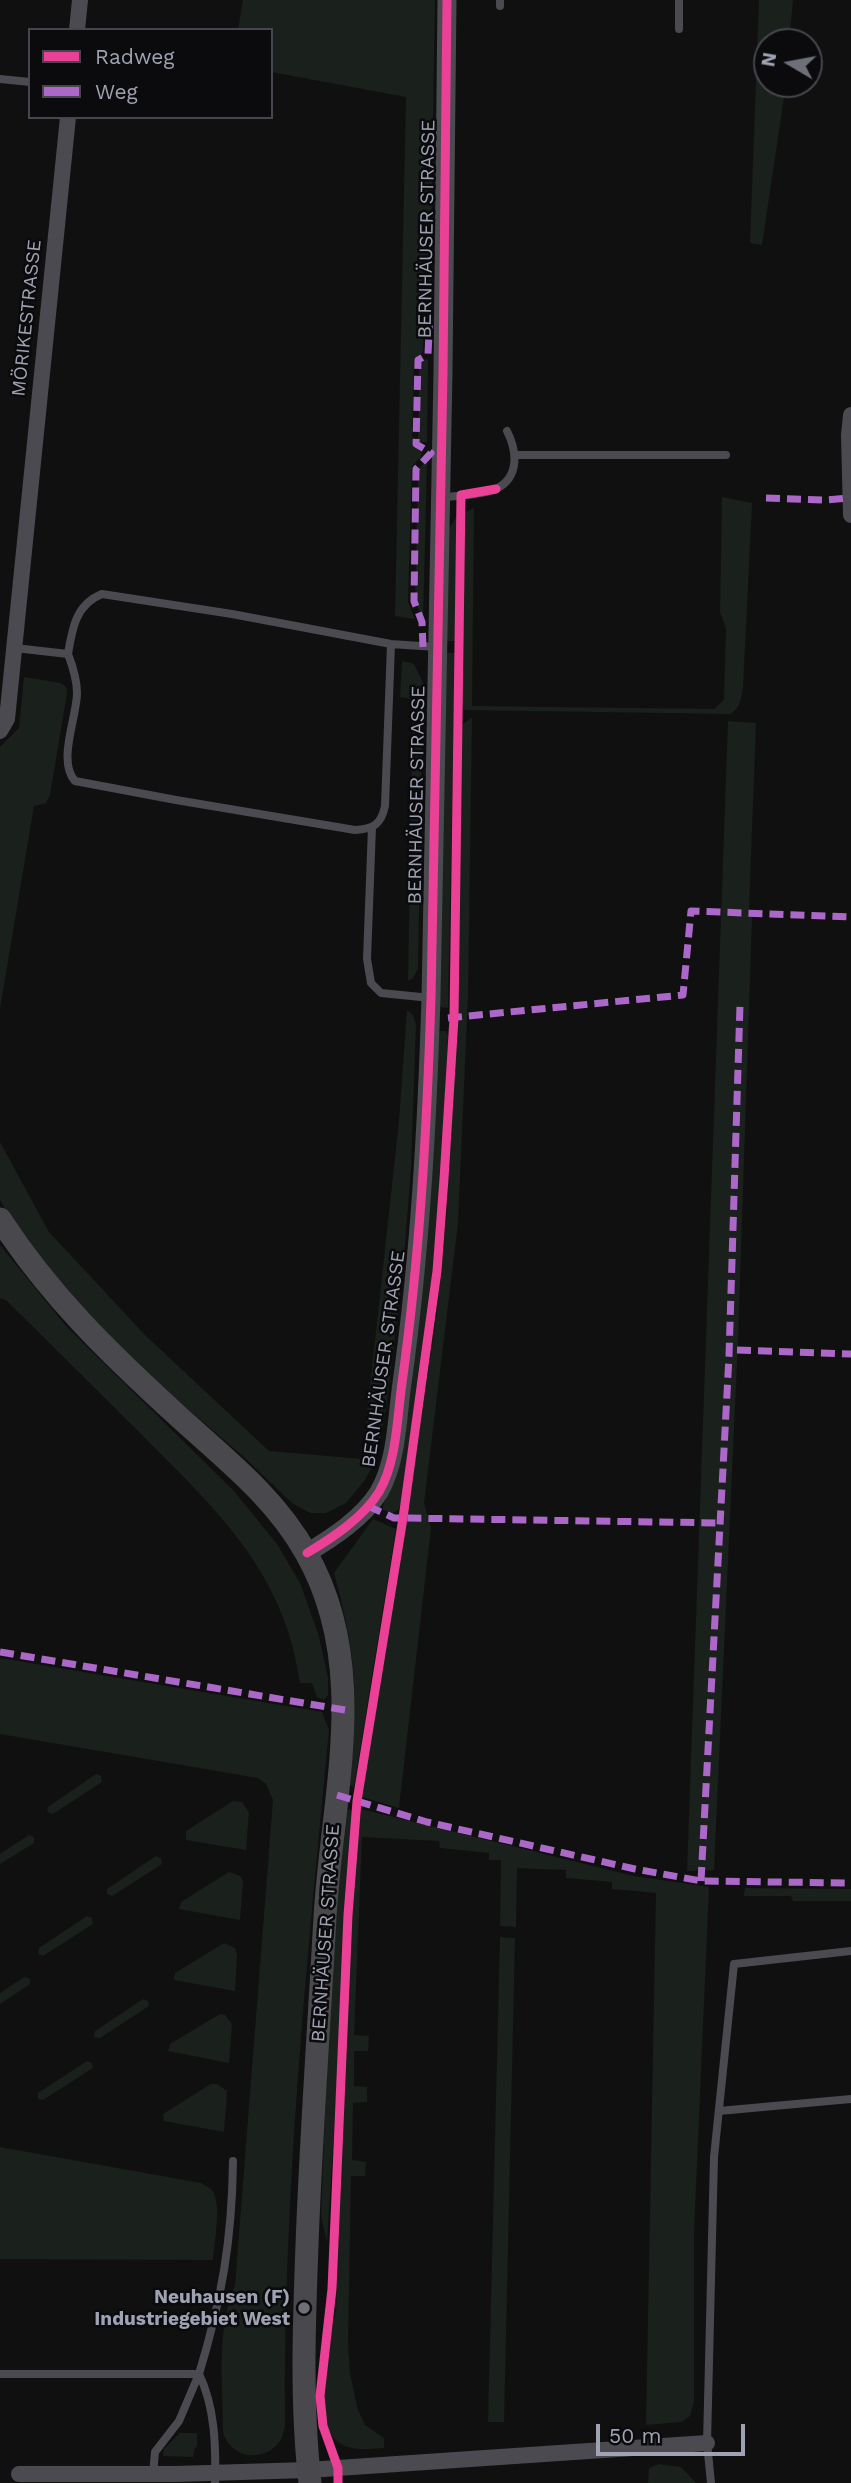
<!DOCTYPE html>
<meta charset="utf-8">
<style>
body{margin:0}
#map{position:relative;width:851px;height:2483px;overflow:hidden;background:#101010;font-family:"Work Sans",sans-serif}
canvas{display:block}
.legend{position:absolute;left:28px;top:28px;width:245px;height:91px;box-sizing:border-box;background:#0b0a0c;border:2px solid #46474e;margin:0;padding:9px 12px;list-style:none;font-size:21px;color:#9fa2b2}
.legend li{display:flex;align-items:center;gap:14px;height:35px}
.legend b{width:35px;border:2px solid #46474e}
.north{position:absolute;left:753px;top:28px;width:70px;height:70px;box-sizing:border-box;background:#0b0a0c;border:2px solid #46474e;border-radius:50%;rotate:280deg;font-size:19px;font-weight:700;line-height:28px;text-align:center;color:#9fa2b2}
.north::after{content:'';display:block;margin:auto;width:24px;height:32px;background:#6d6f79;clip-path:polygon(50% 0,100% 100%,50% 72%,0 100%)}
.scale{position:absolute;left:596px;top:2424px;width:149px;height:32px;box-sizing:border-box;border:4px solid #9fa2b2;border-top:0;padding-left:9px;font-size:21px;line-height:24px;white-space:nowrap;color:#9fa2b2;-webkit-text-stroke:5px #0b0a0c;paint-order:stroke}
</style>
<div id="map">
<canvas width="851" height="2483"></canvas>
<ul class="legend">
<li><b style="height:9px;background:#ea4096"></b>Radweg</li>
<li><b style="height:9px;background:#ac68c9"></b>Weg</li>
</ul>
<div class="north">N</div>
<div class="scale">50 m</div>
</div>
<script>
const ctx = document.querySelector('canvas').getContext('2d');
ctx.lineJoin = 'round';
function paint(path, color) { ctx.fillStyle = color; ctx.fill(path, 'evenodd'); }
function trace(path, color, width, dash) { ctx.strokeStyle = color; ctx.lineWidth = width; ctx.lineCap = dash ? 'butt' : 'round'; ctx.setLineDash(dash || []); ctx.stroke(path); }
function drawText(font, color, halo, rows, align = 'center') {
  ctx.font = font + ' "Work Sans",sans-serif'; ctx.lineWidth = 5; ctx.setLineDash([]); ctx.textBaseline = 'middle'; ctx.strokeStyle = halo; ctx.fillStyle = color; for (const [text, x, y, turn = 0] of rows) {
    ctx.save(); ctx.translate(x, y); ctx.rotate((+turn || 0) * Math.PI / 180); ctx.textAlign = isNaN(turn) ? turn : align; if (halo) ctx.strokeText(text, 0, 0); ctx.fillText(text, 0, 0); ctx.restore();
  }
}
paint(new Path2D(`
 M 243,0 L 435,0 L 430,309 L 424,310 L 423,352 L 414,359 L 412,444 L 422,449 L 421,457 L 412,466 L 408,602 L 415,619 L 395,616 L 406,97 L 271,72 L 271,30 L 238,30 Z
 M 759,0 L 793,0 L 789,42 L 767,42 L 767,84 L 786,84 L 762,245 L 750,243 Z
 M 428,359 L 427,442 L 420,442 L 418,439 L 419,361 Z
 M 425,462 L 427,462 L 423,621 L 415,600 L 418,470 Z
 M 722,497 L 752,503 L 743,688 C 741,699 740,709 730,714 L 465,710 L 461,705 L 464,513 L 474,508 L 472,706 L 714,709 L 724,700 L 726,629 L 720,612 Z
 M 457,516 L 455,641 L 443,641 L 446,533 Z
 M 443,653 L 455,653 L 448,1008 L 440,1007 Z
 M 402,661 L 414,664 L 423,683 L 418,969 L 413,978 L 408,981 L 413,699 L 400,697 Z
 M 24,677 L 61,683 L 66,687 L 67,693 L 50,795 L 46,803 L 34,806 L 0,1009 L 0,747 L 19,728 Z
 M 472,717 L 468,996 L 458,1223 L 424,1503 L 431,1528 L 399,1808 L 362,1797 L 408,1508 L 436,1320 L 447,1211 L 455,1002 L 461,726 Z
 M 728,721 L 756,723 L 749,909 L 752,918 L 738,1340 L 714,1870 L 687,1871 Z
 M 407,1010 L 413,1015 L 416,1024 L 411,1169 L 403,1270 L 388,1394 L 378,1454 L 365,1480 L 346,1503 L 326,1513 L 310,1513 L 292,1503 L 245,1458 L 125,1355 L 73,1301 L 12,1222 L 0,1200 L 0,1142 L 49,1232 L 145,1335 L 269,1451 L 362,1459 L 399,1121 Z
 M 440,1031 L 446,1031 L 448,1035 L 440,1194 L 429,1308 L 403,1499 L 398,1510 L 393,1513 L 383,1510 L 383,1506 L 400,1454 L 437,1035 Z
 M 0,1245 L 66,1326 L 234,1491 L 277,1544 L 300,1583 L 318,1633 L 328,1677 L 328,1695 L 324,1700 L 317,1697 L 312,1683 L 300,1683 C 284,1568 212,1506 135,1428 C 92,1385 49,1343 6,1300 L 0,1298 Z
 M 373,1519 L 396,1529 L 354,1787 L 344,1784 C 347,1761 352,1737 354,1713 C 357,1666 346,1618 334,1573 Z
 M 0,1658 L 322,1712 L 329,1730 C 307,1961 283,2193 285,2425 C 284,2430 283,2437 280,2441 C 264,2464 230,2458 223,2432 C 223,2382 216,2331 235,2285 L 273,1800 L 266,1784 L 258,1778 L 0,1734 Z
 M 96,1774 L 101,1776 L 102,1782 L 53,1814 L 47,1812 L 48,1807 Z
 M 233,1801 L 242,1802 L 249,1812 L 246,1850 L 186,1840 L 186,1831 Z
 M 361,1809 L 634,1876 L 709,1887 L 694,2233 L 694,2401 L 690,2416 L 682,2422 L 646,2425 L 656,1893 L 612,1889 L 612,1882 L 566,1878 L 566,1870 L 517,1868 L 516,1927 L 500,1926 L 501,1860 L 489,1860 L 489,1853 L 440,1848 L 439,1841 L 362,1837 L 354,2035 L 369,2036 L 368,2051 L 354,2051 L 354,2086 L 367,2087 L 367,2102 L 353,2103 L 352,2160 L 366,2162 L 365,2176 L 351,2176 L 348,2343 L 350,2374 L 358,2410 L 365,2425 L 384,2438 L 384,2448 C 369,2449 350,2452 337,2441 C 310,2419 330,2339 336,2310 L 350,1909 Z
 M 348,1810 L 354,1810 L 327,2243 L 321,2216 L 330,1984 L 344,1814 Z
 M 29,1835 L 34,1837 L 34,1843 L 0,1864 L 0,1854 Z
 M 156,1856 L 161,1858 L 162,1864 L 112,1896 L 107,1894 L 107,1889 Z
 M 229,1872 L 240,1876 L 243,1881 L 240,1920 L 179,1909 L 181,1902 Z
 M 745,1888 L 851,1889 L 851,1901 L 793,1901 L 791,1896 L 744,1896 Z
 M 87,1916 L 92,1918 L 93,1924 L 43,1956 L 38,1954 L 39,1948 Z
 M 500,1937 L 515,1938 L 504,2422 L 488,2422 Z
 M 224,1943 L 235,1948 L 237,1955 L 235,1991 L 174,1980 L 175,1973 Z
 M 24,1977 L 30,1979 L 30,1984 L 0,2004 L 0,1993 Z
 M 143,1999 L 148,2001 L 149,2006 L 100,2038 L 94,2037 L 95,2031 Z
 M 220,2014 L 225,2015 L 232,2024 L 229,2063 L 168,2051 L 170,2044 Z
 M 87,2061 L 92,2063 L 93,2068 L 43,2100 L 38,2099 L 38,2093 Z
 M 211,2084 L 217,2084 L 227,2091 L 224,2132 L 164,2121 L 163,2114 Z
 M 0,2147 L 201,2183 C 202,2184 210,2188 211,2189 C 223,2201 214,2244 213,2260 L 0,2259 Z
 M 180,2433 L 197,2433 L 197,2446 L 194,2450 L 193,2457 L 163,2456 L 164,2449 Z
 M 659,2464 L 681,2467 L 696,2483 L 648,2483 L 649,2468 Z`), '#1a201b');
trace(new Path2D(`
 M 500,6 L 500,0
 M 679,29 L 679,0
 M 0,79 L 30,82
 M 516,455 L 726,455
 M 441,498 C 458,495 481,496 496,489 C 520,477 517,451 507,431
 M 15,648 L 68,654 C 72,629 76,604 102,594 L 232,614 L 391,644 L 436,647
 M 68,654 C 73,667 77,679 77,693 C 77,717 57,761 75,781 L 176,800 L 355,830 C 373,829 381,825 385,806 L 391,644
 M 372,827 L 367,959 L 371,983 L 381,993 L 431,998
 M 719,2111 L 851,2099
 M 0,2374 L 199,2374 L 179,2421 L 155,2452 L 153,2474
 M 215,2483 C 216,2446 215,2407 199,2374 C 222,2298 232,2240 233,2161
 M 711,2483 L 707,2443 L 714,2157 L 734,1964 L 851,1951`), '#4a4a50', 8);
trace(new Path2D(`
 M 77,30 L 80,0
 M 851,415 L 849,435 L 851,515
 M 0,731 L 7,719 L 68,117
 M 19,2474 L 175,2474 L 308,2470 L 707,2443`), '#4a4a50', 16);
trace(new Path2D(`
 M 307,1553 C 332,1538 363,1518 379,1492 C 397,1461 397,1418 402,1383 C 420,1255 427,1127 431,998 L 443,372 L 447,0`), '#4a4a50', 19);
trace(new Path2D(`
 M 0,1219 C 50,1296 110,1354 178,1416 C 224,1458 275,1497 306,1553 C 371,1667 332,1794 325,1917 C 319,2026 311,2136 307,2245 C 304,2325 301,2404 310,2483`), '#48484d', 23);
trace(new Path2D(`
 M 766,498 L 825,500 L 850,498
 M 423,647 L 422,622 L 414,601 L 416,469 L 431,453 L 416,444 L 418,360 L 428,354 L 430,313
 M 448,1018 L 683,995 L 691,911 L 851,917
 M 737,1350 L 851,1354
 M 368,1506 L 394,1518 L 403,1518 L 720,1523
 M 0,1652 L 345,1710
 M 337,1795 L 427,1822 L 635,1869 L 701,1881 L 851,1883
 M 701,1881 L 729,1356 L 740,1005`), '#ac68c9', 7, [14, 7]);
trace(new Path2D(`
 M 307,1553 C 332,1538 363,1518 379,1492 C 397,1461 397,1418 402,1383 C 420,1255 427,1127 431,998 L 443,372 L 447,0
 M 338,2483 L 338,2468 L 323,2426 L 320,2396 L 332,2289 L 348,1915 L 357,1801 L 403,1518 L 437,1271 L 444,1179 L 454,1018 L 461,495 L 496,489`), '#ea4096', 9);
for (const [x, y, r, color] of [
 [304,2308,7,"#6d6f79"]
]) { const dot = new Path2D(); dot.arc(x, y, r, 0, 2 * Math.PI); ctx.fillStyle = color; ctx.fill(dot); trace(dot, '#0b0a0c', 2.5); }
drawText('19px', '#9fa2b2', '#0b0a0c', [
 ["BERNHÄUSER STRASSE",427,229,-89],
 ["MÖRIKESTRASSE",27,318,-84],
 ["BERNHÄUSER STRASSE",417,795,-89],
 ["BERNHÄUSER STRASSE",384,1359,-82],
 ["BERNHÄUSER STRASSE",326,1933,-86]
]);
drawText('bold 19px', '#9fa2b2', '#0b0a0c', [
 ["Neuhausen (F)",290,2297],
 ["Industriegebiet West",290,2319]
], 'right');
</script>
